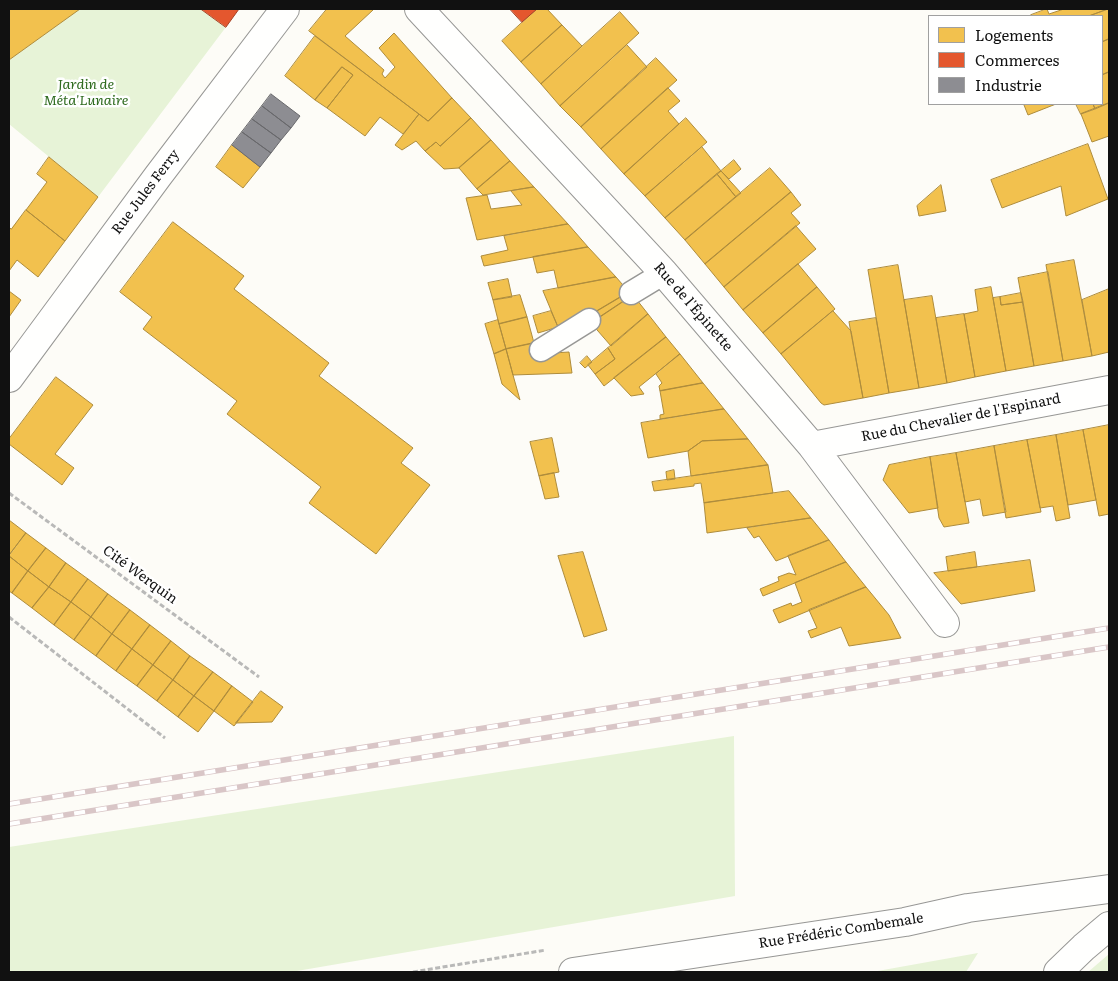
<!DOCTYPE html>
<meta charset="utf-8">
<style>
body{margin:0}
#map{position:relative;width:1118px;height:981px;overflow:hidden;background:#fdfcf7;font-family:Literata,serif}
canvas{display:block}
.frame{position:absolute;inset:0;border:10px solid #111;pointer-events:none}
.legend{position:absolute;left:928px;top:15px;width:175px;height:90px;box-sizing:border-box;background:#fff;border:1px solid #a0a0a0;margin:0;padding:6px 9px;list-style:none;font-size:15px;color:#111}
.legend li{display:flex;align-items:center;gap:10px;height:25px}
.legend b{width:25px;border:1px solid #a0a0a0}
</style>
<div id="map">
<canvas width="1118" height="981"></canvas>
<div class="frame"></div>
<ul class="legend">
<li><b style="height:14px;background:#f2c14e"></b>Logements</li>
<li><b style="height:14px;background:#e4572e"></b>Commerces</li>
<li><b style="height:14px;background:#8d8d92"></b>Industrie</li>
</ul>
</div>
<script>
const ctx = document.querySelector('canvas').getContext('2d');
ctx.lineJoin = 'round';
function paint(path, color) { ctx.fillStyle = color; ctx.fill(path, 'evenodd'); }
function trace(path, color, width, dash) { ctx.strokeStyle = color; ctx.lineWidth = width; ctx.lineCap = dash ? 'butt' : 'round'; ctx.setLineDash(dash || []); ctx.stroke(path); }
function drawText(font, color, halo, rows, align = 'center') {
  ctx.font = font + ' Literata,serif'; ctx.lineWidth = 5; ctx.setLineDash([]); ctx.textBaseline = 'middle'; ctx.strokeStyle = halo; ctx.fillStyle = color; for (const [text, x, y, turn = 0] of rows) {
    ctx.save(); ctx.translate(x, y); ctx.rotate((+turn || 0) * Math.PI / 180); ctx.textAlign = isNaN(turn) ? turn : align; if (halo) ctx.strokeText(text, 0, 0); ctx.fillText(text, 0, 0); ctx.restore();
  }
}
paint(new Path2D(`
 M 80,9 L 201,9 L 226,27 L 98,197 L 9,124 L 9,60 Z
 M 734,736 L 735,896 L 291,972 L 9,972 L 9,847 Z
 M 978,953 L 966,972 L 872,972 Z
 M 1109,954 L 1109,972 L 1088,972 Z`), '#e7f3d7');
const homes = new Path2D(`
 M 9,9 L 80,9 L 9,60 Z
 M 327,9 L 371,9 L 373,10 L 345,36 L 384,70 L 382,74 L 385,78 L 395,67 L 379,48 L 394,33 L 452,98 L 428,121 L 309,31 Z
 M 537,9 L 547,9 L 562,25 L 521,62 L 502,41 Z
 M 1047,9 L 1049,14 L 1064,9 L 1108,9 L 1089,16 L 1032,16 L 1031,15 Z
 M 1109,9 L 1109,39 L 1102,42 L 1102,16 L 1089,16 Z
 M 620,12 L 639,33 L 560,106 L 541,84 Z
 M 562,25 L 582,46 L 541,84 L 521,62 Z
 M 315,36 L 419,114 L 403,134 L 380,117 L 365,136 L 327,108 L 353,75 L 342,67 L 315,100 L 285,76 Z
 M 1109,39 L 1109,72 L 1102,75 L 1102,42 Z
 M 627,45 L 647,67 L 581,127 L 560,106 Z
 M 656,58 L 677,80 L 601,149 L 581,127 Z
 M 342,67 L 353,75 L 327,108 L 315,100 Z
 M 1109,72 L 1109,103 L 1095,109 L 1093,104 L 1102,104 L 1102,75 Z
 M 668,88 L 680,101 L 668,111 L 679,124 L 624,174 L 601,149 Z
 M 452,98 L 471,118 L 440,146 L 436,142 L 425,151 L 416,141 L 402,150 L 395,145 L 419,114 L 428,121 Z
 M 1109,103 L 1109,136 L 1092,142 L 1081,114 Z
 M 1027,104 L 1056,104 L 1028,115 L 1024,105 Z
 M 1076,104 L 1093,104 L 1095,109 L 1081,114 Z
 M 471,118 L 491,140 L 459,168 L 444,169 L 425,151 L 436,142 L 440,146 Z
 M 686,118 L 707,142 L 645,196 L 624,174 Z
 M 491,140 L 510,161 L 477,189 L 459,168 Z
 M 1088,144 L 1108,199 L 1066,216 L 1061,186 L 1002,208 L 991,180 Z
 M 232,145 L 260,167 L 243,188 L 216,167 Z
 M 702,147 L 721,171 L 665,218 L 645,196 Z
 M 49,157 L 98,197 L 65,241 L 26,210 L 47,182 L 37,174 Z
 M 734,160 L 741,169 L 729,179 L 721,171 Z
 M 510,161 L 534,187 L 483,195 L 477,189 Z
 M 770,168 L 791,192 L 705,264 L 685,240 Z
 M 721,171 L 741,193 L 736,197 L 717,174 Z
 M 717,174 L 736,197 L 685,240 L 665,218 Z
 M 941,185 L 946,211 L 919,216 L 917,206 Z
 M 534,187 L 568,224 L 477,240 L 466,198 L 487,195 L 491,209 L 522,205 L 511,191 Z
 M 791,192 L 801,205 L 791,213 L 800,223 L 724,287 L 705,264 Z
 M 26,210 L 65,241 L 38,277 L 17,260 L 9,271 L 9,227 L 11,229 Z
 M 173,222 L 244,276 L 234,289 L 329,363 L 319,376 L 413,448 L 401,463 L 430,485 L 376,554 L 309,503 L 321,487 L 227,414 L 237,401 L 143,329 L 152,317 L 120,292 Z
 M 568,224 L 588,247 L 484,266 L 481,256 L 508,250 L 504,236 Z
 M 796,226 L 816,249 L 743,310 L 724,287 Z
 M 588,247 L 616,277 L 558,288 L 554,270 L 537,273 L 533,257 Z
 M 1074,260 L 1092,356 L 1063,361 L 1046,265 Z
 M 798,264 L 817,287 L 763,333 L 743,310 Z
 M 898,265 L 919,388 L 889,393 L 868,270 Z
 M 1048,272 L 1063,361 L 1034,366 L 1018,278 Z
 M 616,277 L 629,292 L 587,317 L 558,327 L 543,291 Z
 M 508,279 L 512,297 L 493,300 L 488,283 Z
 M 817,287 L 835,309 L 781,354 L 763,333 Z
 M 991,287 L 1006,371 L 975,377 L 964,314 L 978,311 L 975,290 Z
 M 1109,289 L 1109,352 L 1092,356 L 1082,300 Z
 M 9,291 L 21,300 L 9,317 Z
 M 629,292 L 633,295 L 591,323 L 587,317 Z
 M 1021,293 L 1023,302 L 1001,305 L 1000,297 Z
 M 520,295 L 527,317 L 499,324 L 493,300 Z
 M 633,295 L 648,314 L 611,346 L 591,323 Z
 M 932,296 L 947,383 L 919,388 L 904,300 Z
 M 1000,297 L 1001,305 L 1023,302 L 1034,366 L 1006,371 L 993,298 Z
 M 551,311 L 558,327 L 538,333 L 533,316 Z
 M 833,311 L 851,331 L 863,398 L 824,405 L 821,403 L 781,354 Z
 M 648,314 L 666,337 L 604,386 L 595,374 L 615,359 L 608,348 Z
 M 964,314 L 975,377 L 947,383 L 936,318 Z
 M 527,317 L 534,343 L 506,349 L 499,324 Z
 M 876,318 L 889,393 L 863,398 L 849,322 Z
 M 498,320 L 506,349 L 494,354 L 485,324 Z
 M 666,337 L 680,354 L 639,387 L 644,394 L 631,396 L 614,378 Z
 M 534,343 L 537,354 L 569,352 L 572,373 L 513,375 L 506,349 Z
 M 608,348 L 615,359 L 595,374 L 588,365 Z
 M 506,349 L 513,375 L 520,400 L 502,384 L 494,354 Z
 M 680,354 L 703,383 L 660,391 L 659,386 L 662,383 L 656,374 Z
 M 587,356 L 592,362 L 585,368 L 580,363 Z
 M 56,377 L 93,405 L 55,454 L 74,468 L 62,485 L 9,444 L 9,439 Z
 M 703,383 L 724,409 L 660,419 L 660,415 L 664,414 L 660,391 Z
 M 724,409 L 748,439 L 702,441 L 688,451 L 648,458 L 641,423 Z
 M 1109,425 L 1109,514 L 1099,516 L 1083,430 Z
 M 1083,430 L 1096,500 L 1068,505 L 1056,435 Z
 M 1056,435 L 1070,518 L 1056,521 L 1053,506 L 1040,508 L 1027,440 Z
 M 552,438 L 559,472 L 539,476 L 530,442 Z
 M 748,439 L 768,465 L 691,476 L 688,451 L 702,441 Z
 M 1027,440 L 1041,512 L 1006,518 L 994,446 Z
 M 994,446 L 1006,512 L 983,516 L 980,499 L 965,502 L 956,453 Z
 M 956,453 L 969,523 L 944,527 L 939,518 L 930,457 Z
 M 930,457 L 938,508 L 909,513 L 883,480 L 889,465 Z
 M 768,465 L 773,493 L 704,503 L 701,483 L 694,484 L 694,486 L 654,491 L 652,482 Z
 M 674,470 L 675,479 L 667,480 L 666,472 Z
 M 554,473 L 559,497 L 545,499 L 539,476 Z
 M 789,491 L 811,518 L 707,533 L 704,503 Z
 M 811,518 L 829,540 L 776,561 L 759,536 L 754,538 L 747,528 Z
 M 9,520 L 26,533 L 9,555 Z
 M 26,533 L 46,548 L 28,571 L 9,556 Z
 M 829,540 L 846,562 L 763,596 L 760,589 L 779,581 L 778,577 L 789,573 L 796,575 L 788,556 Z
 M 46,548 L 66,563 L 49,587 L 28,571 Z
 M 583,552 L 607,630 L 584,637 L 558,556 Z
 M 975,552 L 977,567 L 948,571 L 946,557 Z
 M 9,556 L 28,571 L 12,593 L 9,591 Z
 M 1030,560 L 1035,591 L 961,604 L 934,573 Z
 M 846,562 L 866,587 L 779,623 L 773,610 L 791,603 L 792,606 L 802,602 L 795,583 Z
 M 66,563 L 88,579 L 71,602 L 49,587 Z
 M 28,571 L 49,587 L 32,608 L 12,593 Z
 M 88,579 L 108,594 L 91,617 L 71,602 Z
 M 49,587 L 71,602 L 54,625 L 32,608 Z
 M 866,587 L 889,615 L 901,638 L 849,646 L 841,627 L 811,638 L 808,631 L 817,628 L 809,610 Z
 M 108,594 L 130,610 L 112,634 L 91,617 Z
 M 71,602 L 91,617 L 74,640 L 54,625 Z
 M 130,610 L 150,625 L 132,649 L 112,634 Z
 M 91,617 L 112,634 L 96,656 L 74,640 Z
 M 150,625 L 171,641 L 153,665 L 132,649 Z
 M 112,634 L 132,649 L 116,671 L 96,656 Z
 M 171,641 L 190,656 L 173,680 L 153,665 Z
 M 132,649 L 153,665 L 137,686 L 116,671 Z
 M 190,656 L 213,672 L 194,696 L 173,680 Z
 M 153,665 L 173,680 L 157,701 L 137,686 Z
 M 213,672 L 232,686 L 214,711 L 194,696 Z
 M 173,680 L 194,696 L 178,717 L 157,701 Z
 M 232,686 L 253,702 L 234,726 L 214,711 Z
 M 261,691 L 283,707 L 272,722 L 236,723 Z
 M 194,696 L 214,711 L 198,732 L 178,717 Z`);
paint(homes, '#f2c14e');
trace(homes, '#ae8c3c', 1);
const shops = new Path2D(`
 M 201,9 L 239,9 L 226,27 Z
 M 510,9 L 537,9 L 522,22 Z`);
paint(shops, '#e4572e');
trace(shops, '#a54225', 1);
const industry = new Path2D(`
 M 271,94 L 300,116 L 291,128 L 262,106 Z
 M 262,106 L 291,128 L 281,140 L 252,119 Z
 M 252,119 L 281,140 L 271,153 L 242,132 Z
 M 242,132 L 271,153 L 260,167 L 232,145 Z`);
paint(industry, '#8d8d92');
trace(industry, '#68686b', 1);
const service = new Path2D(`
 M 631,293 L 664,273
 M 541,350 L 589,320`);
const minor = new Path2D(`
 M 419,9 L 664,273 L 812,446 L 945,623
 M 812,446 L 1109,390
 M 1058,972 L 1084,947 L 1109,926`);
const tertiary = new Path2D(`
 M 9,378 L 158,176 L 285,9
 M 573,972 L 905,922 L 968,908 L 1109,889`);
trace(service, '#979795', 25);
trace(minor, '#979795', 30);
trace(tertiary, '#979795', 30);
trace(new Path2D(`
 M 9,493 L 259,677
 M 9,617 L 165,738
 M 413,972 L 546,950`), '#b9b9b8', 3, [5, 2.5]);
trace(service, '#fffffe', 22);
trace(minor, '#fffffe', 28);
trace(tertiary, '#fffffe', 28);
const rail = new Path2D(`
 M 9,804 L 1109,628
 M 9,824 L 1109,647`);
trace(rail, '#d9c6c7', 5.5);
trace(rail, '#fff', 4, [11]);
drawText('italic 14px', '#2f6b1f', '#fff', [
 ["Jardin de",86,85],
 ["Méta'Lunaire",86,101]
]);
drawText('14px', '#111', '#fff', [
 ["Rue Jules Ferry",146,192,-53],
 ["Rue de l'Épinette",693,307,49],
 ["Rue du Chevalier de l'Espinard",961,418,-11],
 ["Cité Werquin",140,575,36],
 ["Rue Frédéric Combemale",841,931,-9]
]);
</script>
